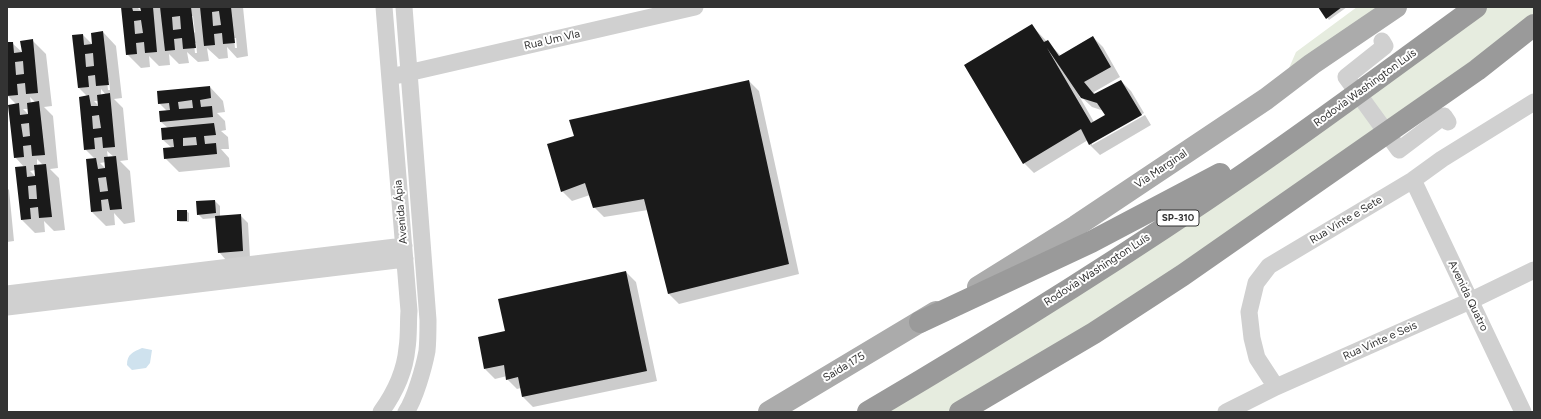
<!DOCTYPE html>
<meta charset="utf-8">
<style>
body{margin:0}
#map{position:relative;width:1541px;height:419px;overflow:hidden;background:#fff;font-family:Figtree,sans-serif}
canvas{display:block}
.frame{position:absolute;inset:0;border:8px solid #333;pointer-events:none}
</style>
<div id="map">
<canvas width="1541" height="419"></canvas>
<div class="frame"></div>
</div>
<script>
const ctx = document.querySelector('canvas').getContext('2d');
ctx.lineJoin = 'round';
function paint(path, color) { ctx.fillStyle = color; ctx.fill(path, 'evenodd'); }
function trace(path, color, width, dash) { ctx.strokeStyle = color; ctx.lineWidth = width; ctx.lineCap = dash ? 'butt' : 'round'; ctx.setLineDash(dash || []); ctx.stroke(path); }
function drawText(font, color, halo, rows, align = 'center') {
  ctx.font = font + ' Figtree,sans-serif'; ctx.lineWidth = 4; ctx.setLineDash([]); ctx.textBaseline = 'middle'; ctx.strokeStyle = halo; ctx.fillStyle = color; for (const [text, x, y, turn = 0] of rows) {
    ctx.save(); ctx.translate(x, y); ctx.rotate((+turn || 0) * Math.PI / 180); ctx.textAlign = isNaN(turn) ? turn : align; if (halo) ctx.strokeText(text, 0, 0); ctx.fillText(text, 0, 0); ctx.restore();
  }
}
paint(new Path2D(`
 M 1357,7 L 1377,7 L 1286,75 L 1296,52 Z
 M 1486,7 L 1534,7 L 1534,16 L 1223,239 L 992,386 L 947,412 L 883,412 Z`), '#e6ecdf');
paint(new Path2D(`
 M 142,348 L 152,350 L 150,363 L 146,368 L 132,370 L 127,365 C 127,354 133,352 142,348 Z`), '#cfe2ee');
paint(new Path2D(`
 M 122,7 L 137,7 L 142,12 L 141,7 L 159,7 L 161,9 L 161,7 L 243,7 L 248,56 L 237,58 L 227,47 L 228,58 L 219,59 L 207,48 L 209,61 L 198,62 L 187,52 L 189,63 L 179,64 L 169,54 L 170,65 L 159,66 L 149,56 L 150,67 L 141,68 L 127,54 ZM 191,16 L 193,16 L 195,33 L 193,31 ZM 234,38 L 236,38 L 237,48 L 235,48 ZM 194,43 L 196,43 L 197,53 L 195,53 Z
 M 1319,7 L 1347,7 L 1329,20 Z
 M 1031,25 L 1061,56 L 1093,37 L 1103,47 L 1120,77 L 1094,92 L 1095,94 L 1121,81 L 1131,91 L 1144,113 L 1092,142 L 1092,145 L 1145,115 L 1151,125 L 1100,155 L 1090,145 L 1088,140 L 1034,173 L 1024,163 ZM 1078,94 L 1092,107 L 1104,111 L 1107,115 L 1094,122 Z
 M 103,32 L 116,46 L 122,98 L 114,99 L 123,108 L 128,160 L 120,161 L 130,171 L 135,222 L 124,224 L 114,213 L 115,225 L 106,226 L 92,212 L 87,160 L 95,159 L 85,149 L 88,97 L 79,88 L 83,35 L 93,45 ZM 107,80 L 109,80 L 110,90 L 108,90 ZM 101,89 L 106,95 L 101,95 ZM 94,101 L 99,101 L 100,107 ZM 107,151 L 114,157 L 108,158 ZM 106,162 L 106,169 L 100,163 Z
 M 33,41 L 46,54 L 52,106 L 44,107 L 53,116 L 58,168 L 50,169 L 59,178 L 65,230 L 54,231 L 44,221 L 45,232 L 35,233 L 22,220 L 24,167 L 15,157 L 17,105 L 8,96 L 7,82 L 7,43 L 12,43 L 23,53 ZM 30,97 L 36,103 L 31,103 ZM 23,109 L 28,109 L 29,115 ZM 37,159 L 43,165 L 37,165 ZM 35,170 L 36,177 L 30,171 Z
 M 749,81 L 759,91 L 799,274 L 679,304 L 669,294 L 648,210 L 604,217 L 594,207 L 590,195 L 572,201 L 562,191 Z
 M 210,87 L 223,101 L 225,112 L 217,113 L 225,121 L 226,130 L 221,131 L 228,137 L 229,149 L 221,149 L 229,158 L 230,167 L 179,172 L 165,158 L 172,148 L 163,140 L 168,128 L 161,122 L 168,112 L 159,103 Z
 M 7,188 L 9,190 L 14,241 L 7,242 Z
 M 215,201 L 220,206 L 220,217 L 240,215 L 248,223 L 250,258 L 226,260 L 219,252 L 216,218 L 203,219 L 198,214 Z
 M 186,211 L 189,213 L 189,222 L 180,222 L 178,220 Z
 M 626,272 L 636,282 L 657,381 L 533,407 L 523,397 L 521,388 L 517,389 L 507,379 L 507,376 L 495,379 L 485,369 L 506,332 Z`), '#0003');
paint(new Path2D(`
 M 121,7 L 132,7 L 133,11 L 141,11 L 140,7 L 153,7 L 157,52 L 145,53 L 144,42 L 136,43 L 137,54 L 126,55 ZM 141,20 L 143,33 L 135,34 L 134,21 Z
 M 160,7 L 191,7 L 196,48 L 183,49 L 182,38 L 174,39 L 175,50 L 165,51 ZM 180,16 L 181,29 L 173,30 L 172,17 Z
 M 200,7 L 231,7 L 235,43 L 223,44 L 222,33 L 214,34 L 215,45 L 204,46 ZM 219,11 L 221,25 L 213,26 L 212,12 Z
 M 1318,7 L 1342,7 L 1326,19 Z
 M 1032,24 L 1044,42 L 1048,40 L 1059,56 L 1093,36 L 1111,67 L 1084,82 L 1094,94 L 1121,80 L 1142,115 L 1089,145 L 1081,129 L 1023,164 L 964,65 ZM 1047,48 L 1081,98 L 1097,103 L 1105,115 L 1091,123 Z
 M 103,31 L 109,85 L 96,86 L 95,75 L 88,76 L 89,87 L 78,88 L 72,35 L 83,34 L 84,45 L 92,44 L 91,33 ZM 93,53 L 94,66 L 86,67 L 85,54 Z
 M 33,39 L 38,93 L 26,94 L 25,83 L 17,84 L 18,95 L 7,96 L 7,42 L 13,42 L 14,53 L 22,52 L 20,41 ZM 23,61 L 24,74 L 16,75 L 15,62 Z
 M 749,80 L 789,264 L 668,294 L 644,199 L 593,208 L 585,183 L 561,192 L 547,144 L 574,136 L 569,120 Z
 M 210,86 L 211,98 L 200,100 L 201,107 L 212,106 L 213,117 L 160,122 L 159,111 L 170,110 L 169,103 L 158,104 L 157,91 ZM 192,100 L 193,108 L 179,109 L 178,102 Z
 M 110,93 L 115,147 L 103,148 L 102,137 L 94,138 L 95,149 L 84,150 L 79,97 L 89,95 L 91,106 L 98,106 L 97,95 ZM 99,115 L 101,128 L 93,129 L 92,116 Z
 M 39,101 L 45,155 L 32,156 L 31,145 L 23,146 L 24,157 L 14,158 L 8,105 L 19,103 L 20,115 L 28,114 L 27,103 ZM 29,123 L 30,136 L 23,137 L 21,124 Z
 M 214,123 L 216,135 L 204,136 L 205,144 L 216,143 L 217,154 L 164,159 L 163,148 L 174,147 L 173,139 L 162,140 L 161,128 ZM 196,137 L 197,145 L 183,146 L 183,138 Z
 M 116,156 L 122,209 L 110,210 L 108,199 L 101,200 L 102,211 L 91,212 L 86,159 L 96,158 L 98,169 L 105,168 L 104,157 ZM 106,177 L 108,191 L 100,192 L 98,178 Z
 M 46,164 L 52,217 L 39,218 L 38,207 L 30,208 L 31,219 L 21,220 L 15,167 L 26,166 L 27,177 L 35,176 L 34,165 ZM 36,185 L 37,199 L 29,199 L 28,186 Z
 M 215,200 L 216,213 L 197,215 L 196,201 Z
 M 177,210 L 187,210 L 187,221 L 177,221 Z
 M 241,214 L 243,251 L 218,253 L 215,216 Z
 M 626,271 L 647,371 L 522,397 L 518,377 L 506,380 L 504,365 L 484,369 L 478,337 L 505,331 L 498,299 Z`), '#1a1a1a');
trace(new Path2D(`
 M 404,7 L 428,320 C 428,330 428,341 427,351 C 424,367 415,399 406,412
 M 1382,41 L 1385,46 L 1346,77 L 1399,150 L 1444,116 L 1448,122
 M 399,75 L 695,7
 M 1413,180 L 1523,412
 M 7,294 L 404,246
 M 7,307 L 405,259
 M 1276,387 L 1257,358 L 1252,338 L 1249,312 L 1256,283 L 1269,266 L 1413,180 L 1442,159 L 1534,102
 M 381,412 C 394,394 405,371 407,348 C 409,336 408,323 409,311 L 384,7
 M 1226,412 L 1276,387 L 1470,301 L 1534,270`), '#d0d0d0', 17);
trace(new Path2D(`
 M 978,287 L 1076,226 L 1266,99 L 1312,64 L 1396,7
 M 769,412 L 936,312`), '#ababab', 22);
trace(new Path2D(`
 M 920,322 L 1091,242 L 1220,174
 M 868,412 C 997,336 1124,257 1247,172 C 1324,119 1400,62 1476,7
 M 960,412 L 1094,333 L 1183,275 L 1477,70 L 1534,25`), '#9a9a9a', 22);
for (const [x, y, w] of [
 [1178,218,42]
]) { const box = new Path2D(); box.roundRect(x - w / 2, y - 8, w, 16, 3); ctx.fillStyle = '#fff'; ctx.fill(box); trace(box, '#333', 1); }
drawText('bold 10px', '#333', null, [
 ["SP-310",1178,218]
]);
drawText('11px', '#333', '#fff', [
 ["Rua Um Vla",552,40,-13],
 ["Rodovia Washington Luís",1365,88,-36],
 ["Via Marginal",1161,169,-34],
 ["Avenida Ápia",401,212,-95],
 ["Rua Vinte e Sete",1346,220,-31],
 ["Rodovia Washington Luís",1097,270,-33],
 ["Avenida Quatro",1468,296,64],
 ["Rua Vinte e Seis",1380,341,-24],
 ["Saída 175",844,367,-31]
]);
</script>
